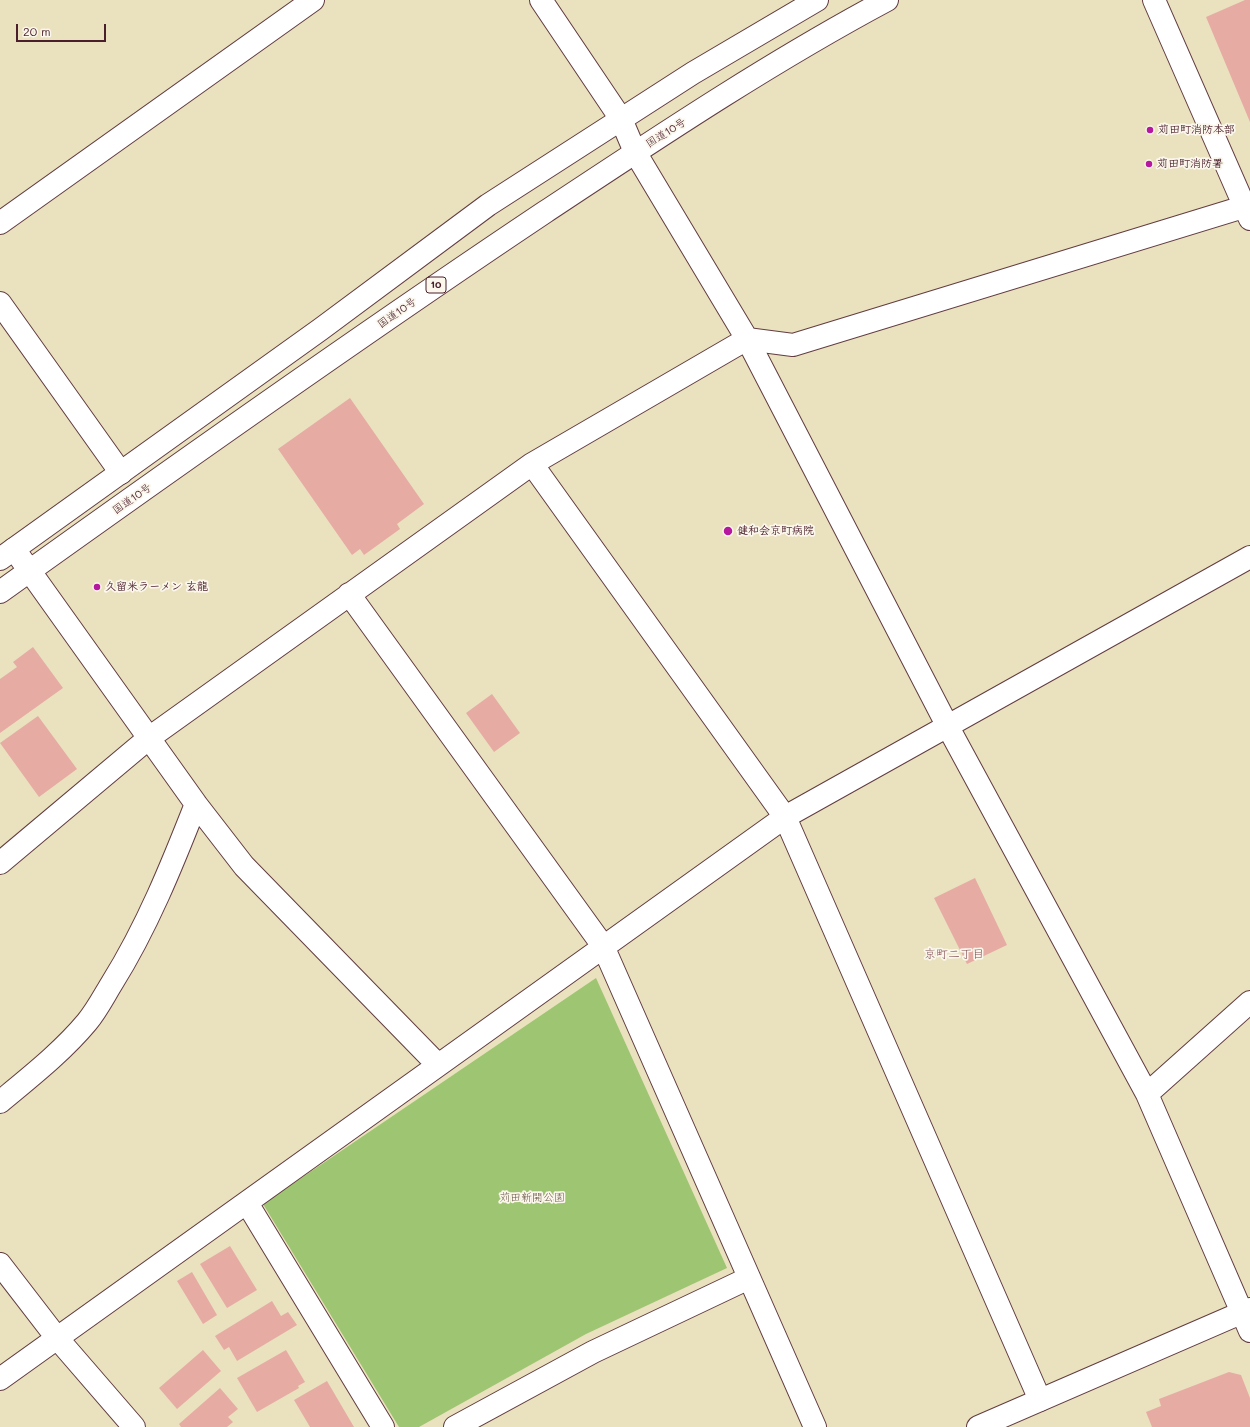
<!DOCTYPE html>
<meta charset="utf-8">
<style>
body{margin:0}
#map{position:relative;width:1250px;height:1427px;overflow:hidden;background:#eae1be;font-family:Mali,sans-serif}
canvas{display:block}
.scale{position:absolute;left:16px;top:24px;width:90px;height:18px;box-sizing:border-box;border:2px solid #4a1f2b;border-top:0;padding-left:5px;font-size:12px;line-height:14px;white-space:nowrap;color:#4a1f2b;-webkit-text-stroke:3px #fbf7ec;paint-order:stroke}
</style>
<div id="map">
<canvas width="1250" height="1427"></canvas>
<div class="scale">20 m</div>
</div>
<script>
const ctx = document.querySelector('canvas').getContext('2d');
ctx.lineJoin = 'round';
function paint(path, color) { ctx.fillStyle = color; ctx.fill(path, 'evenodd'); }
function trace(path, color, width, dash) { ctx.strokeStyle = color; ctx.lineWidth = width; ctx.lineCap = dash ? 'butt' : 'round'; ctx.setLineDash(dash || []); ctx.stroke(path); }
function drawText(font, color, halo, rows, align = 'center') {
  ctx.font = font + ' Mali,"Klee One",sans-serif'; ctx.lineWidth = 3.5; ctx.setLineDash([]); ctx.textBaseline = 'middle'; ctx.strokeStyle = halo; ctx.fillStyle = color; for (const [text, x, y, turn = 0] of rows) {
    ctx.save(); ctx.translate(x, y); ctx.rotate((+turn || 0) * Math.PI / 180); ctx.textAlign = isNaN(turn) ? turn : align; if (halo) ctx.strokeText(text, 0, 0); ctx.fillText(text, 0, 0); ctx.restore();
  }
}
paint(new Path2D(`
 M 596,978 L 727,1268 L 586,1334 L 419,1427 L 399,1427 L 263,1204 Z`), '#9ec571');
paint(new Path2D(`
 M 1245,0 L 1250,0 L 1250,122 L 1206,17 Z
 M 350,398 L 424,504 L 397,524 L 400,529 L 364,555 L 360,549 L 352,555 L 278,449 Z
 M 33,647 L 63,688 L 0,733 L 0,679 L 17,667 L 13,662 Z
 M 492,694 L 520,733 L 494,752 L 466,713 Z
 M 38,716 L 77,769 L 39,797 L 0,743 Z
 M 975,878 L 1007,945 L 967,964 L 934,898 Z
 M 230,1246 L 257,1290 L 227,1308 L 200,1264 Z
 M 192,1272 L 217,1315 L 203,1324 L 177,1281 Z
 M 272,1301 L 281,1316 L 288,1312 L 297,1325 L 237,1361 L 229,1347 L 224,1350 L 215,1336 Z
 M 203,1350 L 221,1371 L 177,1409 L 159,1388 Z
 M 286,1350 L 305,1382 L 298,1386 L 299,1388 L 257,1412 L 237,1378 Z
 M 1229,1372 L 1241,1375 L 1250,1398 L 1250,1427 L 1152,1427 L 1146,1412 L 1161,1406 L 1159,1399 Z
 M 327,1381 L 354,1427 L 310,1427 L 294,1400 Z
 M 220,1388 L 238,1409 L 228,1417 L 233,1422 L 227,1427 L 181,1427 L 179,1424 Z`), '#e6aca4');
const minor = new Path2D(`
 M 541,0 L 621,119 L 635,152 L 747,339 L 948,727 L 1147,1094 L 1250,1331
 M 1154,0 L 1250,219
 M 0,223 L 313,0
 M 0,303 L 121,473
 M 532,464 L 785,817 L 1040,1400
 M 14,549 L 196,804 L 244,866 L 438,1065
 M 349,594 L 603,946 L 815,1427
 M 0,863 L 149,738 L 532,464 L 747,339 L 793,345 L 1250,205
 M 1147,1094 L 1250,1002
 M 0,1102 C 30,1077 62,1052 87,1022 C 97,1010 104,996 112,983 C 147,927 172,865 196,804
 M 247,1203 L 383,1427
 M 0,1264 L 57,1338 L 134,1427
 M 0,1379 L 785,817 L 1250,557
 M 455,1427 L 593,1352 L 749,1278`);
const tertiary = new Path2D(`
 M 978,1427 L 1250,1309`);
const trunk = new Path2D(`
 M 0,559 L 321,329 L 488,205 L 693,73 L 817,0
 M 0,592 C 180,463 361,335 545,212 C 657,138 769,63 887,0`);
trace(minor, '#623c41', 24);
trace(tertiary, '#623c41', 24);
trace(trunk, '#623c41', 24);
trace(minor, '#fff', 22);
trace(tertiary, '#fff', 22);
trace(trunk, '#fff', 22);
for (const [x, y, r, color] of [
 [1150,130,4,"#b5179e"],
 [1149,164,4,"#b5179e"],
 [728,531,5,"#b5179e"],
 [97,587,4,"#b5179e"]
]) { const dot = new Path2D(); dot.arc(x, y, r, 0, 2 * Math.PI); ctx.fillStyle = color; ctx.fill(dot); trace(dot, '#fbf7ec', 1.5); }
for (const [x, y, w] of [
 [436,285,20]
]) { const box = new Path2D(); box.roundRect(x - w / 2, y - 8, w, 16, 3); ctx.fillStyle = '#fbf7ec'; ctx.fill(box); trace(box, '#4a1f2b', 1); }
drawText('bold 10px', '#4a1f2b', null, [
 ["10",436,285]
]);
drawText('bold 11px', '#4a1f2b', '#fbf7ec', [
 ["苅田町消防本部",1158,130],
 ["苅田町消防署",1157,164],
 ["健和会京町病院",737,531],
 ["久留米ラーメン 玄龍",105,587]
], 'left');
drawText('11px', '#4a1f2b', '#fbf7ec', [
 ["国道10号",666,133,-32],
 ["国道10号",397,313,-35],
 ["国道10号",132,499,-35]
]);
drawText('11px', '#635140', '#fbf7ec', [
 ["苅田新開公園",532,1198]
]);
drawText('12px', '#815055', '#fbf7ec', [
 ["京町二丁目",954,954]
]);
</script>
